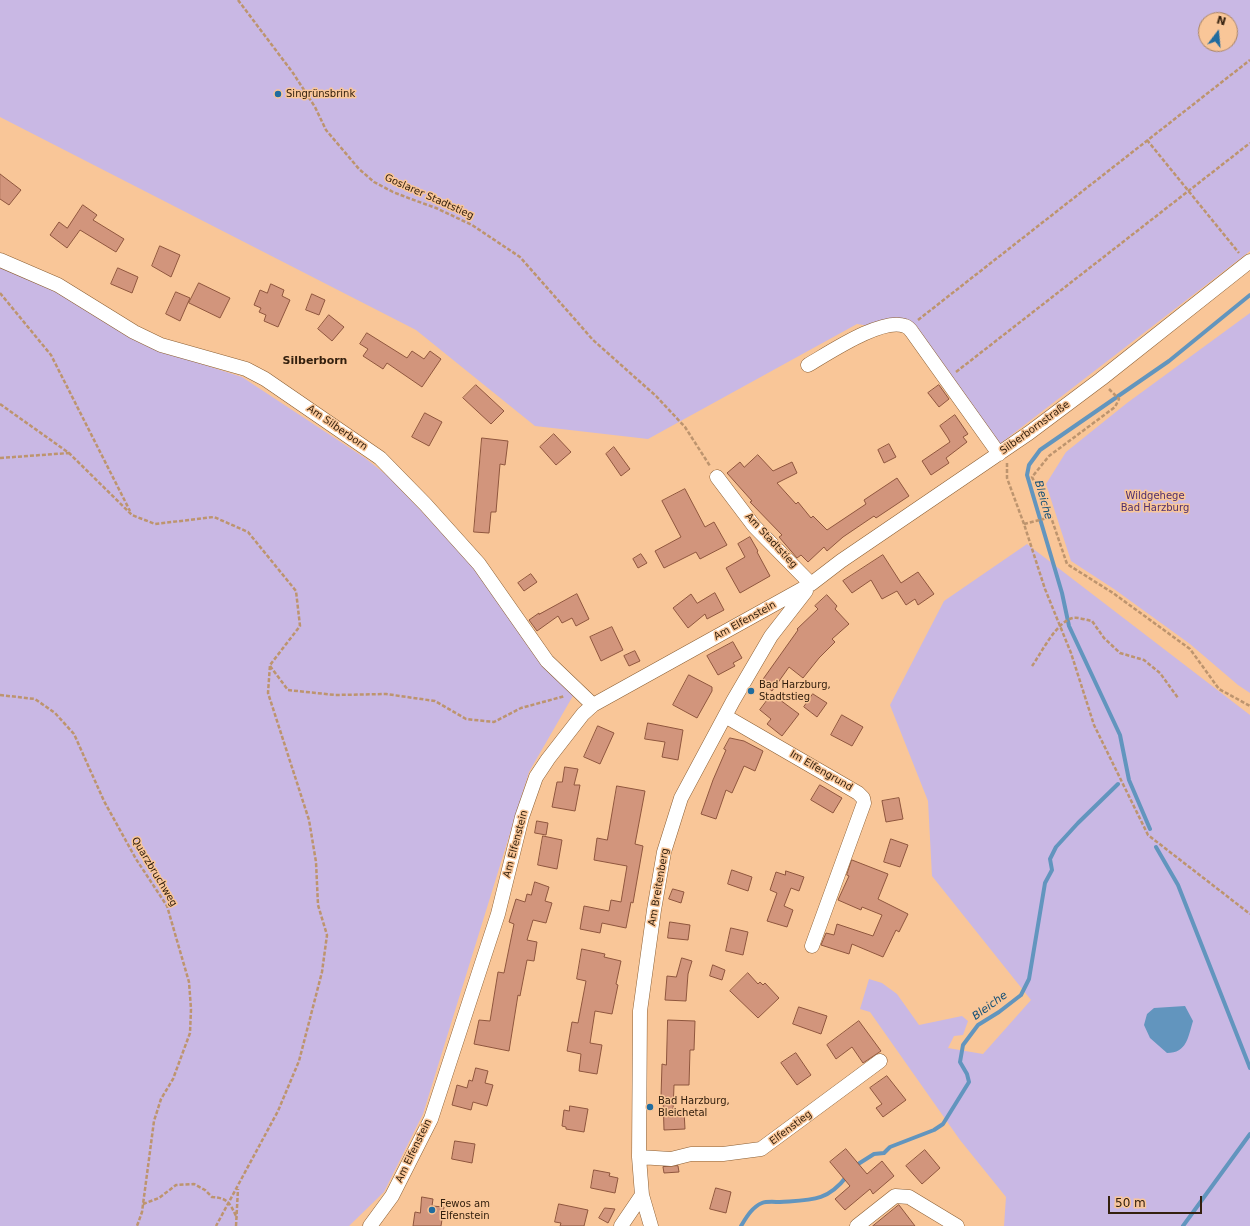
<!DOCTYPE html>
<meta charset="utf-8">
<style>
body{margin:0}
#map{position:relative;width:1250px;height:1226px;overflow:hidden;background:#f9c698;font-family:"DejaVu Sans",sans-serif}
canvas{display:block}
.north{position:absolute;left:1198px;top:12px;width:40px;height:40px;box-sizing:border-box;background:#f9c698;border:1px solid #aa8461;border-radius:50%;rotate:16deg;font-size:11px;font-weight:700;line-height:16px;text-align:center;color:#34200e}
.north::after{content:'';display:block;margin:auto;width:14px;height:18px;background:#206c9f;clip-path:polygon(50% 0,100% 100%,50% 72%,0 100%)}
.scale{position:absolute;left:1108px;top:1196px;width:94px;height:18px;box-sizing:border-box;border:2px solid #34200e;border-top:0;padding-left:5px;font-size:12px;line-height:14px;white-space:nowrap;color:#34200e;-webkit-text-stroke:3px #f9c698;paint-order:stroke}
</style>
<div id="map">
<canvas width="1250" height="1226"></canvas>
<div class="north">N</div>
<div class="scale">50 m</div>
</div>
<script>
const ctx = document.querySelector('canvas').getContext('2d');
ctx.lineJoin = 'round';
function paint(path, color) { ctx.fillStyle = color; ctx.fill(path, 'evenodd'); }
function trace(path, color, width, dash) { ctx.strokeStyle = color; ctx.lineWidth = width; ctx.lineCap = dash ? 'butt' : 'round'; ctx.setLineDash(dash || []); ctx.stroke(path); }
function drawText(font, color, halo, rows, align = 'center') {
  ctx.font = font + ' "DejaVu Sans",sans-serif'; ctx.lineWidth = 3; ctx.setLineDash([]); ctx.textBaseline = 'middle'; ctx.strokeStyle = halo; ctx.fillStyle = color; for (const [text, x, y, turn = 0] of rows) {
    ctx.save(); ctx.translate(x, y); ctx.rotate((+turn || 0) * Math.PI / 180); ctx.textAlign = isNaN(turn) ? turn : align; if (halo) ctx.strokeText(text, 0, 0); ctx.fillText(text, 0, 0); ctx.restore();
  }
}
paint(new Path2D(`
 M 0,0 L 1250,0 L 1250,251 L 992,450 L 908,330 L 888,329 L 857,324 L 648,439 L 535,426 L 416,330 L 0,117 ZM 1206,20 L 1230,20 L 1230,44 L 1206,44 Z
 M 0,268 L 21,275 L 56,292 L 152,348 L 242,377 L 365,458 L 389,477 L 471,563 L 574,694 L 529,772 L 423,1114 L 384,1192 L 349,1226 L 0,1226 Z
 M 1250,313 L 1250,693 L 1238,685 L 1190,644 L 1114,589 L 1071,561 L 1046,484 L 1066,452 L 1127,403 Z
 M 1027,544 L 1250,715 L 1250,1226 L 1004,1226 L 1006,1197 L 960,1140 L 870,1012 L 860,1009 L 869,979 L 882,983 L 897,994 L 919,1025 L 962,1016 L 968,1021 L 963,1035 L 954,1036 L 948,1048 L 983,1054 L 1031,1000 L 932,876 L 928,801 L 890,705 L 944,601 Z`), '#c9b8e4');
paint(new Path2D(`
 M 1185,1006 L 1193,1021 C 1188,1037 1187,1053 1167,1053 L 1150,1038 L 1144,1025 L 1147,1014 L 1154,1008 Z`), '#6295be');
trace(new Path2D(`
 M 1150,829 L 1129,780 L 1120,735 L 1069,626 L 1062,593 L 1027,475 L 1029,465 L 1040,450 L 1169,361 L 1250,295
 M 1156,847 L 1178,885 L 1250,1068
 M 855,1166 L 874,1154 L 884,1153 L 890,1147 L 934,1130 L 943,1124 L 969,1082 L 967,1074 L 960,1062 L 963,1045 L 978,1025 L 999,1012 L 1021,995 L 1029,979 L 1045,883 L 1052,870 L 1050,859 L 1056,847 L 1078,823 L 1118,784
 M 741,1226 C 746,1218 752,1207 762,1203 C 767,1201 775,1202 780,1202 C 811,1200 827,1202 847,1176
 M 1183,1226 L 1250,1134`), '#6295be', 4);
const building = new Path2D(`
 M 0,174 L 21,190 L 9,205 L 0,199 Z
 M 83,205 L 97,215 L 93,220 L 124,239 L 116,252 L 80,230 L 67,248 L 50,235 L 59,222 L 67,228 Z
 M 160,246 L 180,255 L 171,277 L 152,266 Z
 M 118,268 L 138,277 L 132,293 L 111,284 Z
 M 199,283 L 230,298 L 220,318 L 189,303 Z
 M 271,284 L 284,290 L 282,296 L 290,300 L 278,327 L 264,321 L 266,315 L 259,312 L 261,308 L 254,305 L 260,290 L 267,293 Z
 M 176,292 L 190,298 L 180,321 L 166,314 Z
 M 312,294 L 325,300 L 319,315 L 306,310 Z
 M 329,315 L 344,327 L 332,341 L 318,329 Z
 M 367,333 L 407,358 L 412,351 L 424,359 L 430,351 L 441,359 L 422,387 L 387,363 L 383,369 L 363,356 L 368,349 L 360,344 Z
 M 476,385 L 504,411 L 491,424 L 463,398 Z
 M 939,385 L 949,399 L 939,407 L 928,393 Z
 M 425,413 L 442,422 L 429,446 L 412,437 Z
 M 955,415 L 968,434 L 963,437 L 967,442 L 946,458 L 949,463 L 931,475 L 922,461 L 950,442 L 948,438 L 940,426 Z
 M 554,434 L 571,452 L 556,465 L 540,447 Z
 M 482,438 L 508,441 L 505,465 L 500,464 L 496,512 L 491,512 L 489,533 L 474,532 Z
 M 889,444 L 896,457 L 884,463 L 878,450 Z
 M 614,447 L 630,469 L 621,476 L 606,454 Z
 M 758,455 L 773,471 L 792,462 L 797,473 L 777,483 L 796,504 L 798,502 L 811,518 L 813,516 L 827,530 L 866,504 L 864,500 L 897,478 L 909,496 L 876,518 L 874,516 L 843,537 L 827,551 L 824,547 L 808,562 L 801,555 L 797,558 L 779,537 L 782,535 L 750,502 L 752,501 L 727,473 L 740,462 L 744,467 Z
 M 685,489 L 705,527 L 714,522 L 727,545 L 700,559 L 696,552 L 664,568 L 655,551 L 681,537 L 662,501 Z
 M 750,537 L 758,551 L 757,552 L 770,576 L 740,593 L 726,568 L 745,557 L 738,544 Z
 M 641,554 L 647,563 L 638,568 L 633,559 Z
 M 883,555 L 901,583 L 918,572 L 934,594 L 918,605 L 915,599 L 906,605 L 897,591 L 882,599 L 871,580 L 852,593 L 843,581 Z
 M 531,574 L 537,582 L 524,591 L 518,583 Z
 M 715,593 L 724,610 L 707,619 L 705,614 L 688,628 L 673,608 L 691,594 L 697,603 Z
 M 577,594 L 589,619 L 576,626 L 572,618 L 562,623 L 558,616 L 537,631 L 529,620 L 539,613 L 539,614 Z
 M 827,595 L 837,606 L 835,609 L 849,624 L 832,639 L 835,642 L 819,658 L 803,678 L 789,667 L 772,691 L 761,682 L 798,630 L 797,629 L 818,609 L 815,606 Z
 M 612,627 L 623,650 L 601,661 L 590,637 Z
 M 733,642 L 742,658 L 733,663 L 735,666 L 718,675 L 707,656 Z
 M 635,651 L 640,661 L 629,666 L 624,656 Z
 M 689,675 L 712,687 L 712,691 L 697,718 L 673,705 Z
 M 772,694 L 799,714 L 782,736 L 767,724 L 771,719 L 760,710 Z
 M 813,694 L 827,703 L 817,717 L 804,707 Z
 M 842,715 L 863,727 L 852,746 L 831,735 Z
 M 648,723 L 683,730 L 678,760 L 662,757 L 665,742 L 645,739 Z
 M 598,726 L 614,733 L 600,764 L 584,757 Z
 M 730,738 L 744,741 L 763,751 L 755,771 L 744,766 L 732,793 L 726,790 L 716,819 L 701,814 L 713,780 L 726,750 L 724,749 Z
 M 565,767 L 578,769 L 574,785 L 580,785 L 575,811 L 552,807 L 557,782 L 562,782 Z
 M 820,785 L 842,798 L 833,813 L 811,800 Z
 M 617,786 L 645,791 L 635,844 L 643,846 L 633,903 L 631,902 L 626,928 L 602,923 L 600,933 L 580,929 L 584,906 L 609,911 L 611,900 L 621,902 L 627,866 L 594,860 L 597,838 L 607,840 Z
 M 899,798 L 903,819 L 886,822 L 882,801 Z
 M 537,821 L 548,823 L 546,835 L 535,833 Z
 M 543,836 L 562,840 L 557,869 L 538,865 Z
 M 891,839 L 908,845 L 900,867 L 884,862 Z
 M 852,860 L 888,874 L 878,899 L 908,914 L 899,932 L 896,930 L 883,957 L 852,944 L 849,954 L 821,945 L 826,933 L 834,935 L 837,924 L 873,936 L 882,915 L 862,907 L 861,910 L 838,900 L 849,876 L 847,875 Z
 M 732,870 L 752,877 L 748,891 L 728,884 Z
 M 786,871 L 804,877 L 799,891 L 791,888 L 784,906 L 793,910 L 787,927 L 767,921 L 777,893 L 770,890 L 776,872 L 785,875 Z
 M 535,882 L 549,887 L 545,901 L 552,903 L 546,923 L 533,920 L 527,940 L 537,942 L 534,961 L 527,960 L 520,996 L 518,995 L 509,1051 L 474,1044 L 479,1020 L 490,1021 L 498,972 L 504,973 L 514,924 L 509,922 L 516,899 L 525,902 L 527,894 L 531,895 Z
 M 673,889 L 684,892 L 681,903 L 669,899 Z
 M 670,922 L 690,925 L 688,940 L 668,938 Z
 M 731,928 L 748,932 L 743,955 L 726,951 Z
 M 582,949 L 605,954 L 604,957 L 621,961 L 616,984 L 618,985 L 612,1014 L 595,1011 L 590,1043 L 602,1045 L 597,1074 L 579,1071 L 581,1054 L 567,1051 L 572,1022 L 578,1023 L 586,981 L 577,979 Z
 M 682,958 L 692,961 L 688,974 L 686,1001 L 665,1000 L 667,976 L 676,977 Z
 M 713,965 L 725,970 L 722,980 L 710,976 Z
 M 748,973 L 758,984 L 760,982 L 763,985 L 765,983 L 779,998 L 758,1018 L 730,991 Z
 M 799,1007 L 827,1016 L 821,1034 L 793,1024 Z
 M 668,1020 L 695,1021 L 694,1050 L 690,1050 L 689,1085 L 674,1085 L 673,1112 L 684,1111 L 685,1129 L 664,1130 L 663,1097 L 661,1097 L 662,1064 L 666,1065 Z
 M 859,1021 L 881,1051 L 863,1063 L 852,1047 L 836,1059 L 827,1045 Z
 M 796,1053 L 811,1075 L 797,1085 L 781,1063 Z
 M 476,1068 L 488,1071 L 485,1083 L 493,1085 L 487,1106 L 473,1102 L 471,1110 L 452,1105 L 457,1085 L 467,1088 L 469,1080 L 472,1081 Z
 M 887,1076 L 906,1100 L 883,1117 L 876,1108 L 882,1104 L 870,1088 Z
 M 570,1106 L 588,1109 L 584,1132 L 566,1129 L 566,1127 L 562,1126 L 564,1110 L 569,1111 Z
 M 455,1141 L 475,1144 L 472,1163 L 452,1159 Z
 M 846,1149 L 867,1174 L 882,1161 L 894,1176 L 873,1194 L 870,1189 L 845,1210 L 835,1199 L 850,1186 L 830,1162 Z
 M 925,1150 L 940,1168 L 922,1184 L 906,1166 Z
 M 678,1166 L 679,1172 L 664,1173 L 663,1167 Z
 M 594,1170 L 610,1173 L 609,1176 L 618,1178 L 615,1193 L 591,1188 Z
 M 716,1188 L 731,1192 L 726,1213 L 710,1209 Z
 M 422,1197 L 433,1199 L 432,1206 L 444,1207 L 441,1226 L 413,1226 L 415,1212 L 420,1213 Z
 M 559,1204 L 588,1210 L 584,1226 L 560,1226 L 561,1223 L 555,1222 Z
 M 899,1205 L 915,1226 L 873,1226 Z
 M 605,1208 L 615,1209 L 608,1223 L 599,1218 Z`);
paint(building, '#d2957c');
trace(building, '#8f563e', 1);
const minor = new Path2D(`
 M 0,260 L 58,285 L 134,332 L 161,345 L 246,369 L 265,379 L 380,458 L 426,505 L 479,564 L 547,661 L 593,705
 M 808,365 C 829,353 882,317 905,326 C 908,327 910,329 912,332 L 999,454
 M 717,477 L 754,526 L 811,584
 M 725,716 L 858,793 L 863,798 L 864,803 L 812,946
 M 639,1157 L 671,1159 L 691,1154 L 723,1154 L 761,1149 L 880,1061
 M 370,1226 L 392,1196 L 431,1119 L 498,914 L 522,817 L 536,777 L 548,759 L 583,714 L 593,705 L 811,584 L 841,561 L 1029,433 L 1101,379 L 1250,261
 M 621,1226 L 642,1195
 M 651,1226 L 642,1195 L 639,1157 L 640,1011 L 654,910 L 664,852 L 681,798 L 733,701 L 771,636 L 806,591
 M 857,1226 L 895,1196 L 909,1197 L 957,1226`);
trace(minor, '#8b5e32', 15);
trace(new Path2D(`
 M 238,0 L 293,73 L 315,107 L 326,130 L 359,169 L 374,182 L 393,192 L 411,199 L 436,208 L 472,225 L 520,257 L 593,340 L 656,396 L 685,427 L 710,466
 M 1147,140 L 1239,253
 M 0,293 L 51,355 L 130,511
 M 918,320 L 1250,60
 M 956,372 L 1250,143
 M 1109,389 L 1119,399 L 1115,407 L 1049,456 L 1032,477 L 1051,517 L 1067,564 L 1113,593 L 1190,649 L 1219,689 L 1250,706
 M 0,404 L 69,453 L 132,515 L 155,524 L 214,517 L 248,532 L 296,591 L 300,626 L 270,665 L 268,693 L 309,820 L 316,862 L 318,905 L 327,935 L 322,972 L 299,1061 L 278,1111 L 216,1226
 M 0,458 L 69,453
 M 1007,463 L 1007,478 L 1024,524 L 1045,589 L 1071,653 L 1094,725 L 1148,835 L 1250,914
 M 1024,524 L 1051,517
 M 270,666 L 288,690 L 335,695 L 386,694 L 435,701 L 466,719 L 494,722 L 521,708 L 565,696
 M 1032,666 C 1042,652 1056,622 1073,618 C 1078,617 1086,620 1092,621 L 1104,638 L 1120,653 L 1144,660 L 1160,673 L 1178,698
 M 0,695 L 35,699 L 55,713 L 74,734 L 104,801 L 136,859 L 167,906 L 189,982 L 191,1009 L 190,1033 L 173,1079 L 161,1099 L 154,1121 L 142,1212 L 137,1226
 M 143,1204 L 159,1198 L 176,1185 L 194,1184 L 205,1190 L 212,1197 C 229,1198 230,1204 237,1218
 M 236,1226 L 238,1189`), '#bd946e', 2.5, [4, 2]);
trace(minor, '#fff', 14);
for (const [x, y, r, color] of [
 [278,94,4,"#206c9f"],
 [751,691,4,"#206c9f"],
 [650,1107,4,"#206c9f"],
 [432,1210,4,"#206c9f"]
]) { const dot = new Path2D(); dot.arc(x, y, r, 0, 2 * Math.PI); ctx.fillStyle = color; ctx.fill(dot); trace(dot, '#f9c698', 1.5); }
drawText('10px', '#34200e', '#f9c698', [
 ["Singrünsbrink",286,94],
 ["Bad Harzburg,",759,685],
 ["Stadtstieg",759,697],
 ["Bad Harzburg,",658,1101],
 ["Bleichetal",658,1113],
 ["Fewos am",440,1204],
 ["Elfenstein",440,1216]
], 'left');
drawText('10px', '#34200e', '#f9c698', [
 ["Goslarer Stadtstieg",429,197,24],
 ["Am Silberborn",337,428,35],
 ["Silberbornstraße",1035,428,-36],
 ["Am Stadtstieg",771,541,47],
 ["Am Elfenstein",745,621,-29],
 ["Im Elfengrund",821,771,30],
 ["Am Elfenstein",516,844,-75],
 ["Quarzbruchweg",154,872,59],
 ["Am Breitenberg",659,887,-80],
 ["Elfenstieg",791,1128,-37],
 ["Am Elfenstein",414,1151,-64]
]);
drawText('10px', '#4d2e70', '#f9c698', [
 ["Wildgehege",1155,496],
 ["Bad Harzburg",1155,508]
]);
drawText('bold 11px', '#34200e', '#f9c698', [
 ["Silberborn",315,361]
]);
drawText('italic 11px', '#114e76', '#f9c698', [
 ["Bleiche",1043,500,74],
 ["Bleiche",990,1006,-36]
]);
</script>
